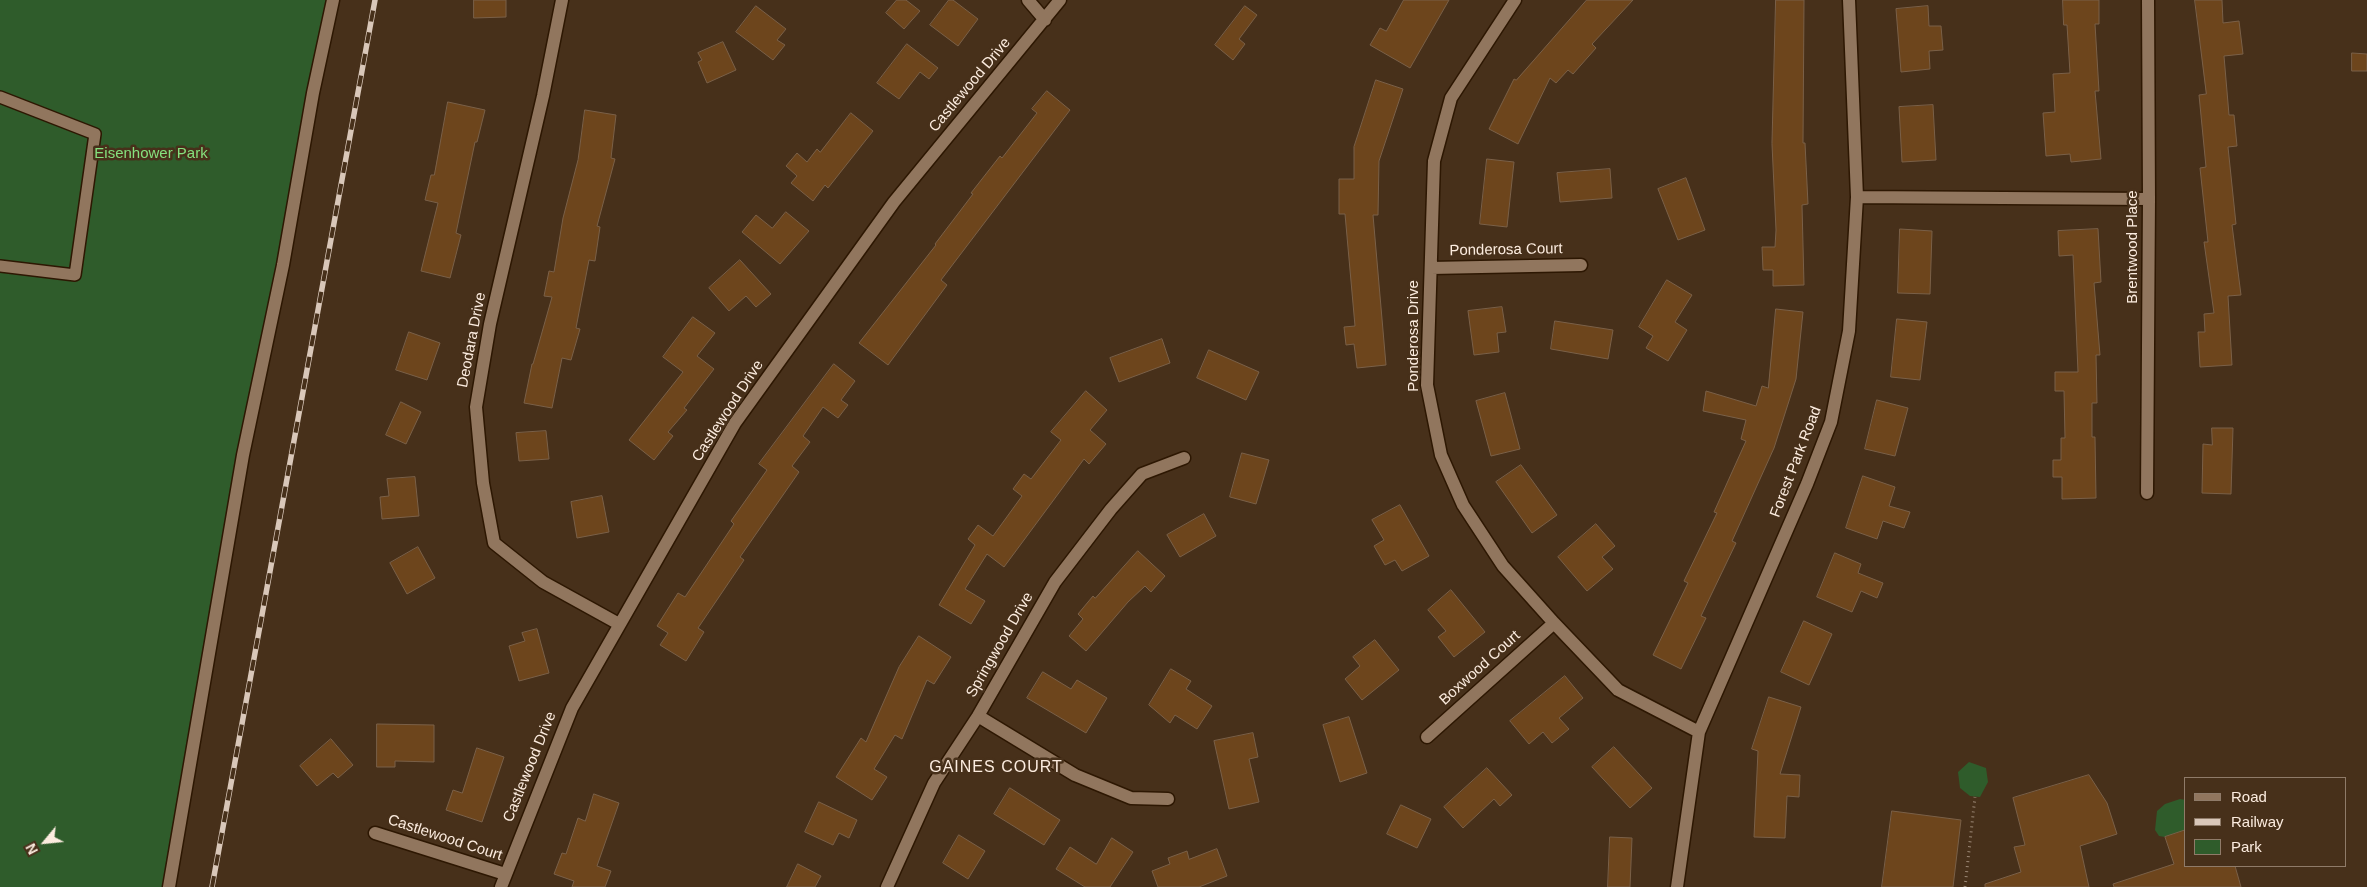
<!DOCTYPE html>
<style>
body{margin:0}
#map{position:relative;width:2367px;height:887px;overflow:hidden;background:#47301a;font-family:Arial,sans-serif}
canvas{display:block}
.legend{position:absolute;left:2184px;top:777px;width:162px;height:90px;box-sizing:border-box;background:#47301a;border:1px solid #8f7b69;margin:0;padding:6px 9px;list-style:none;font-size:15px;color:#fcecdf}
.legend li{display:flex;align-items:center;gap:10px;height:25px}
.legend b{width:25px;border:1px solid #8f7b69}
.north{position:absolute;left:20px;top:817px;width:50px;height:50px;-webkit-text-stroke:4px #47301a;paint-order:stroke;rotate:242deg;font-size:14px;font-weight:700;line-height:20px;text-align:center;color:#fcecdf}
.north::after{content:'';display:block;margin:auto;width:18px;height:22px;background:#fcecdf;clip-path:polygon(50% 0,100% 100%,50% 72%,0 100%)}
</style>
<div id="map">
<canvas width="2367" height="887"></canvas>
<ul class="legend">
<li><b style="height:6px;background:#91765e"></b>Road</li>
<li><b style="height:6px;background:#d9c7b9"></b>Railway</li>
<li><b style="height:14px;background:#2f5c2b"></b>Park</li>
</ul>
<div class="north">N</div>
</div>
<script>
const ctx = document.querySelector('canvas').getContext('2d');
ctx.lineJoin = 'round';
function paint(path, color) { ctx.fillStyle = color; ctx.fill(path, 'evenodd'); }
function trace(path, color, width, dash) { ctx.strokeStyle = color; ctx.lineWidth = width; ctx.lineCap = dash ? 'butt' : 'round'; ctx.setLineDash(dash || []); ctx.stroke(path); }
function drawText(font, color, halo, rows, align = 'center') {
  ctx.font = font + ' Arial,sans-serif'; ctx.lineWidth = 5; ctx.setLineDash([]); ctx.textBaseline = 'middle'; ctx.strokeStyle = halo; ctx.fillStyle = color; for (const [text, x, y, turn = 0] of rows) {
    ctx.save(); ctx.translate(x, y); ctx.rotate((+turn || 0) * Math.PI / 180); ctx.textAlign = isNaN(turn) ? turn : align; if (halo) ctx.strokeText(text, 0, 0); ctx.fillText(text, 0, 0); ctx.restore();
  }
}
paint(new Path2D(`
 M 0,0 L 333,0 L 169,887 L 0,887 Z
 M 1969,762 L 1986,768 L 1988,782 L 1980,797 L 1970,796 L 1960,788 L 1958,772 Z
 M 2180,799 L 2186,800 L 2186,830 L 2165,837 L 2159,836 L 2155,830 L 2157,811 L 2165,804 Z`), '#2f5c2b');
const building = new Path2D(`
 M 474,0 L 506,0 L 506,17 L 474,18 Z
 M 897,0 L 906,0 L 920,11 L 904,29 L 886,13 Z
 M 949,0 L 953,0 L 978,19 L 958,46 L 930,25 Z
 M 1404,0 L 1449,0 L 1410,68 L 1370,45 L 1380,28 L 1386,31 Z
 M 1587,0 L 1633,0 L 1592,44 L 1596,48 L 1573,74 L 1568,70 L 1556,83 L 1550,78 L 1518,144 L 1489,129 L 1514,79 L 1516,80 Z
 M 1776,0 L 1804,0 L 1803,143 L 1805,143 L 1808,204 L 1802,205 L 1804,285 L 1773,286 L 1773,270 L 1763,270 L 1762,247 L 1775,247 L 1776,230 L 1772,144 Z
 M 2063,0 L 2099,0 L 2099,24 L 2095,24 L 2099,91 L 2095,91 L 2101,159 L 2071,162 L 2070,154 L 2046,156 L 2043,113 L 2055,112 L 2053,74 L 2070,73 L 2067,25 L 2064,25 Z
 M 2195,0 L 2222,0 L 2223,23 L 2239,21 L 2243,54 L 2224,56 L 2229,115 L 2234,115 L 2237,146 L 2228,147 L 2236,224 L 2232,225 L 2241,295 L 2228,296 L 2232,365 L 2200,367 L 2198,332 L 2205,332 L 2204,314 L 2214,313 L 2204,242 L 2208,242 L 2200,168 L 2206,167 L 2199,95 L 2206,94 Z
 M 756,6 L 786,29 L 777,40 L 785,45 L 773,60 L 736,32 Z
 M 1245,6 L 1257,15 L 1239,39 L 1245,44 L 1233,60 L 1215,45 Z
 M 1928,6 L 1929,26 L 1941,26 L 1943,50 L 1929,51 L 1930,69 L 1901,72 L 1896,9 Z
 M 723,42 L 736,70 L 707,83 L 698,62 L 702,60 L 698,53 Z
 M 907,44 L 938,68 L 929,79 L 920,72 L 899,99 L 877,83 Z
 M 2352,53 L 2367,54 L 2367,71 L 2352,71 Z
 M 1376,80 L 1403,89 L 1379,161 L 1378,215 L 1373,215 L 1386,365 L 1357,368 L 1354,344 L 1346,345 L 1344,327 L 1355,326 L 1345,214 L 1339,214 L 1339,179 L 1354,179 L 1354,147 Z
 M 1047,91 L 1070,110 L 941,280 L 947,285 L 888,365 L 859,343 L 936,245 L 935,244 L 973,194 L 971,193 L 1000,156 L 1002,158 L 1037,113 L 1032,109 Z
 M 448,102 L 485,110 L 477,142 L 475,142 L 456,233 L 461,235 L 450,278 L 421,271 L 438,203 L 425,200 L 431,175 L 434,175 Z
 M 1933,105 L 1936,160 L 1902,162 L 1899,107 Z
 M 585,110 L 616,115 L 611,158 L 615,159 L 597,226 L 600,227 L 595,261 L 589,260 L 576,328 L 580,329 L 571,360 L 562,358 L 552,408 L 524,403 L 532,364 L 533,364 L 552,297 L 544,296 L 549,271 L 554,272 L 563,218 L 578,160 Z
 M 851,113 L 873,131 L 828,188 L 825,185 L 813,201 L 791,183 L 797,176 L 786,166 L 797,153 L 807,162 L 817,149 L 820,152 Z
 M 1487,159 L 1514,162 L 1507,227 L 1480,224 Z
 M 1610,169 L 1612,198 L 1560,202 L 1557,173 Z
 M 1686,178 L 1705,230 L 1678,240 L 1658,189 Z
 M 786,212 L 809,231 L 780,264 L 742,232 L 756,215 L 772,228 Z
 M 1900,229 L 1932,231 L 1930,294 L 1898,293 Z
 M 2098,229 L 2101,282 L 2094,283 L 2100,355 L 2096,355 L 2097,403 L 2092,403 L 2092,437 L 2095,437 L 2096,498 L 2062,499 L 2062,477 L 2053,477 L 2053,460 L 2061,460 L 2061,438 L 2065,438 L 2064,391 L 2055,391 L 2055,372 L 2078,372 L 2073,255 L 2059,256 L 2058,231 Z
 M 740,260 L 771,294 L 756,307 L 746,296 L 729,311 L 709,288 Z
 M 1667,280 L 1692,295 L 1675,322 L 1687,330 L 1668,361 L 1646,348 L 1653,336 L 1639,327 Z
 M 1502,307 L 1506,332 L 1497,333 L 1499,352 L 1474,355 L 1468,311 Z
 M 1776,309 L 1803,312 L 1796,379 L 1774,448 L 1732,541 L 1736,543 L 1701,616 L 1706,618 L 1681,669 L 1653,655 L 1688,583 L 1684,581 L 1717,513 L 1714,512 L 1746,441 L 1741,439 L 1746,420 L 1703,411 L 1706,391 L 1756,406 L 1762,386 L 1768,388 Z
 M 693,317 L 715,333 L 697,356 L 714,369 L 684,408 L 687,410 L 668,432 L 673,436 L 654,460 L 629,440 L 683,372 L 663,357 Z
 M 1897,319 L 1927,322 L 1920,380 L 1891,377 Z
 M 1555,321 L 1613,330 L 1608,359 L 1551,349 Z
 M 409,332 L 440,343 L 427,380 L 396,370 Z
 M 1162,339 L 1170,363 L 1119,382 L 1110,358 Z
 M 1209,350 L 1259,372 L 1246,400 L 1197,378 Z
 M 834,364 L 855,381 L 841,400 L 848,405 L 838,418 L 823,407 L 803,436 L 810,442 L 792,466 L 799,472 L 740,557 L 744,560 L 698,628 L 704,632 L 686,661 L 660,645 L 668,633 L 657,626 L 678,593 L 685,597 L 734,524 L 731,521 L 767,470 L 759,464 Z
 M 1086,391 L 1107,410 L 1090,430 L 1106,444 L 1089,464 L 1084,459 L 1004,567 L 987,554 L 965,589 L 985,601 L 971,624 L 939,605 L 975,545 L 968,539 L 978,525 L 993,536 L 1022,496 L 1013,489 L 1024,474 L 1031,479 L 1061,440 L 1051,432 Z
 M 1505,393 L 1520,449 L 1491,456 L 1476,401 Z
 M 1877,400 L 1908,408 L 1895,456 L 1865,449 Z
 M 401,402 L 421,412 L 406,444 L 386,435 Z
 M 2212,428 L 2233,428 L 2231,494 L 2202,493 L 2203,444 L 2212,445 Z
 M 546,431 L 549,459 L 519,461 L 516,433 Z
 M 1242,453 L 1269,460 L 1256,504 L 1230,497 Z
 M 1521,465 L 1557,515 L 1532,533 L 1496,482 Z
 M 1863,476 L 1895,487 L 1889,506 L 1910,512 L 1904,528 L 1883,521 L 1877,539 L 1846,528 Z
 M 415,477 L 419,516 L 382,519 L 380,497 L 389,496 L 387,479 Z
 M 602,496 L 609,532 L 577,538 L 571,502 Z
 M 1400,505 L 1429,556 L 1402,571 L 1395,560 L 1385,565 L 1374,546 L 1384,540 L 1372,520 Z
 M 1204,514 L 1216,536 L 1180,557 L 1167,535 Z
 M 1596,524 L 1615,546 L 1602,557 L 1613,569 L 1587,591 L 1558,557 Z
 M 418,547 L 435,578 L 407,594 L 390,563 Z
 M 1138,551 L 1165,576 L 1151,592 L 1145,586 L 1128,602 L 1086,651 L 1069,636 L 1083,619 L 1078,614 L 1093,596 L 1095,598 Z
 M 1835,553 L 1861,564 L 1858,573 L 1883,583 L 1877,598 L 1861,591 L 1852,612 L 1817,597 Z
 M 1451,590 L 1485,632 L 1454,657 L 1438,637 L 1446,631 L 1428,610 Z
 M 1804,621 L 1832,634 L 1809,685 L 1781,672 Z
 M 537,629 L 549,673 L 519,681 L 509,646 L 525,641 L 522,633 Z
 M 919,636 L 951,657 L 934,684 L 927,680 L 902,739 L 895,735 L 874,769 L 887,777 L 872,800 L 836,777 L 861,738 L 866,742 L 899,667 Z
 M 1375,640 L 1399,670 L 1362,700 L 1345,679 L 1360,666 L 1353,657 Z
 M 1171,669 L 1191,681 L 1186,689 L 1212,706 L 1197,729 L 1175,715 L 1170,723 L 1149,705 Z
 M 1043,672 L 1071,689 L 1077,680 L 1107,698 L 1086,733 L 1027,698 Z
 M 1565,676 L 1583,698 L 1559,718 L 1569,729 L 1552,743 L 1543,732 L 1529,744 L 1510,721 Z
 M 1769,697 L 1801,707 L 1780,774 L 1800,775 L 1799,797 L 1787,796 L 1785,838 L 1754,837 L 1758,751 L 1752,749 Z
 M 1349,717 L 1367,773 L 1340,782 L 1323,725 Z
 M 377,724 L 434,725 L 434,762 L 395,761 L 395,767 L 377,767 Z
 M 1253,733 L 1258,757 L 1249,759 L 1259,802 L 1229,809 L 1214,741 Z
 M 331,739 L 353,765 L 338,778 L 333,773 L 317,786 L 300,766 Z
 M 1614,747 L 1652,788 L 1630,808 L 1592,767 Z
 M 477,748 L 504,757 L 482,822 L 446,810 L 453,790 L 462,793 Z
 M 1487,768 L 1512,795 L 1500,806 L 1494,799 L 1463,828 L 1444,807 Z
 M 2089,775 L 2107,803 L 2117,834 L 2080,846 L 2089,887 L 1985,887 L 1985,884 L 2021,872 L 2014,847 L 2025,845 L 2013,798 Z
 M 1010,788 L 1060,820 L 1044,845 L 994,814 Z
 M 594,794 L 619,803 L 597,866 L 611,871 L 605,887 L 572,887 L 574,881 L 554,874 L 562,853 L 566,854 L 578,818 L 585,821 Z
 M 819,802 L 857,820 L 849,838 L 839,833 L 833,845 L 805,832 Z
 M 1401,805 L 1431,819 L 1417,848 L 1387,834 Z
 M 1892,811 L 1961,820 L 1953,887 L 1882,887 Z
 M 2186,830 L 2186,866 L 2235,866 L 2241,887 L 2114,887 L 2113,884 L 2174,864 L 2165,837 Z
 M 959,835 L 985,851 L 968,879 L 943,863 Z
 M 1610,837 L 1632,838 L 1630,887 L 1608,887 Z
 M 1112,838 L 1133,852 L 1110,887 L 1085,887 L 1056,869 L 1070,847 L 1096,864 Z
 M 1217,849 L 1227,876 L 1199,887 L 1158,887 L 1152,871 L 1170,864 L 1168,858 L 1187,851 L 1189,859 Z
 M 798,864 L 821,876 L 815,887 L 787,887 Z`);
paint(building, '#6d451c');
trace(building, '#7a6048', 1);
const lane = new Path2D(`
 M 0,97 L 95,134 L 75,275 L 0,266`);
const street = new Path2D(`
 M 562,0 L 543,96 L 490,324 L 476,407 L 483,483 L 494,543 L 543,582 L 619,624
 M 1028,0 L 1045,20
 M 1515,0 L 1451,98 L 1434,161 L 1427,385 L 1441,455 L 1463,505 L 1503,566 L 1554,623 L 1618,690 L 1699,732
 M 1857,197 L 2149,199
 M 1431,268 L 1581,265
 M 2147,493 L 2149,199 L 2148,0
 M 978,716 L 1075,775 L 1131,798 L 1168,799
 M 1427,737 L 1554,623
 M 375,833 L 505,874
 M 169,887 L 243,455 L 283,265 L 313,93 L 333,0
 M 501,887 L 572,708 L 735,423 L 894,202 L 1060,0
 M 887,887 L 934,783 L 978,716 L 1055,582 L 1111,509 L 1142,474 L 1184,458
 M 1677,887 L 1699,732 L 1807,484 L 1831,422 L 1849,331 L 1857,197 L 1849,0`);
trace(lane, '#2d1702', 14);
trace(street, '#2d1702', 15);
trace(new Path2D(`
 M 1965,887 L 1975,797`), '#9c8876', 3, [1, 4]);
trace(lane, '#91765e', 11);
trace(street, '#91765e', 12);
const rail = new Path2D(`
 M 212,887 L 375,0`);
trace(rail, '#d9c7b9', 5.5);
trace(rail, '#47301a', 4, [11]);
drawText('15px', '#fcecdf', '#47301a', [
 ["Castlewood Drive",970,85,-50],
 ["Brentwood Place",2133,247,-90],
 ["Ponderosa Court",1506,250,-1],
 ["Ponderosa Drive",1414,336,-90],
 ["Deodara Drive",472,340,-79],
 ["Castlewood Drive",728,411,-57],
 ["Forest Park Road",1796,462,-69],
 ["Springwood Drive",1000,645,-60],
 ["Boxwood Court",1480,668,-42],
 ["Castlewood Drive",530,767,-68],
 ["Castlewood Court",445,838,18]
]);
drawText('15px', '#85e07e', '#47301a', [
 ["Eisenhower Park",151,154]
]);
ctx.letterSpacing = '1px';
drawText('16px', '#fcecdf', '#47301a', [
 ["GAINES COURT",996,768]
]);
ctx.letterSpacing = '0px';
</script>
